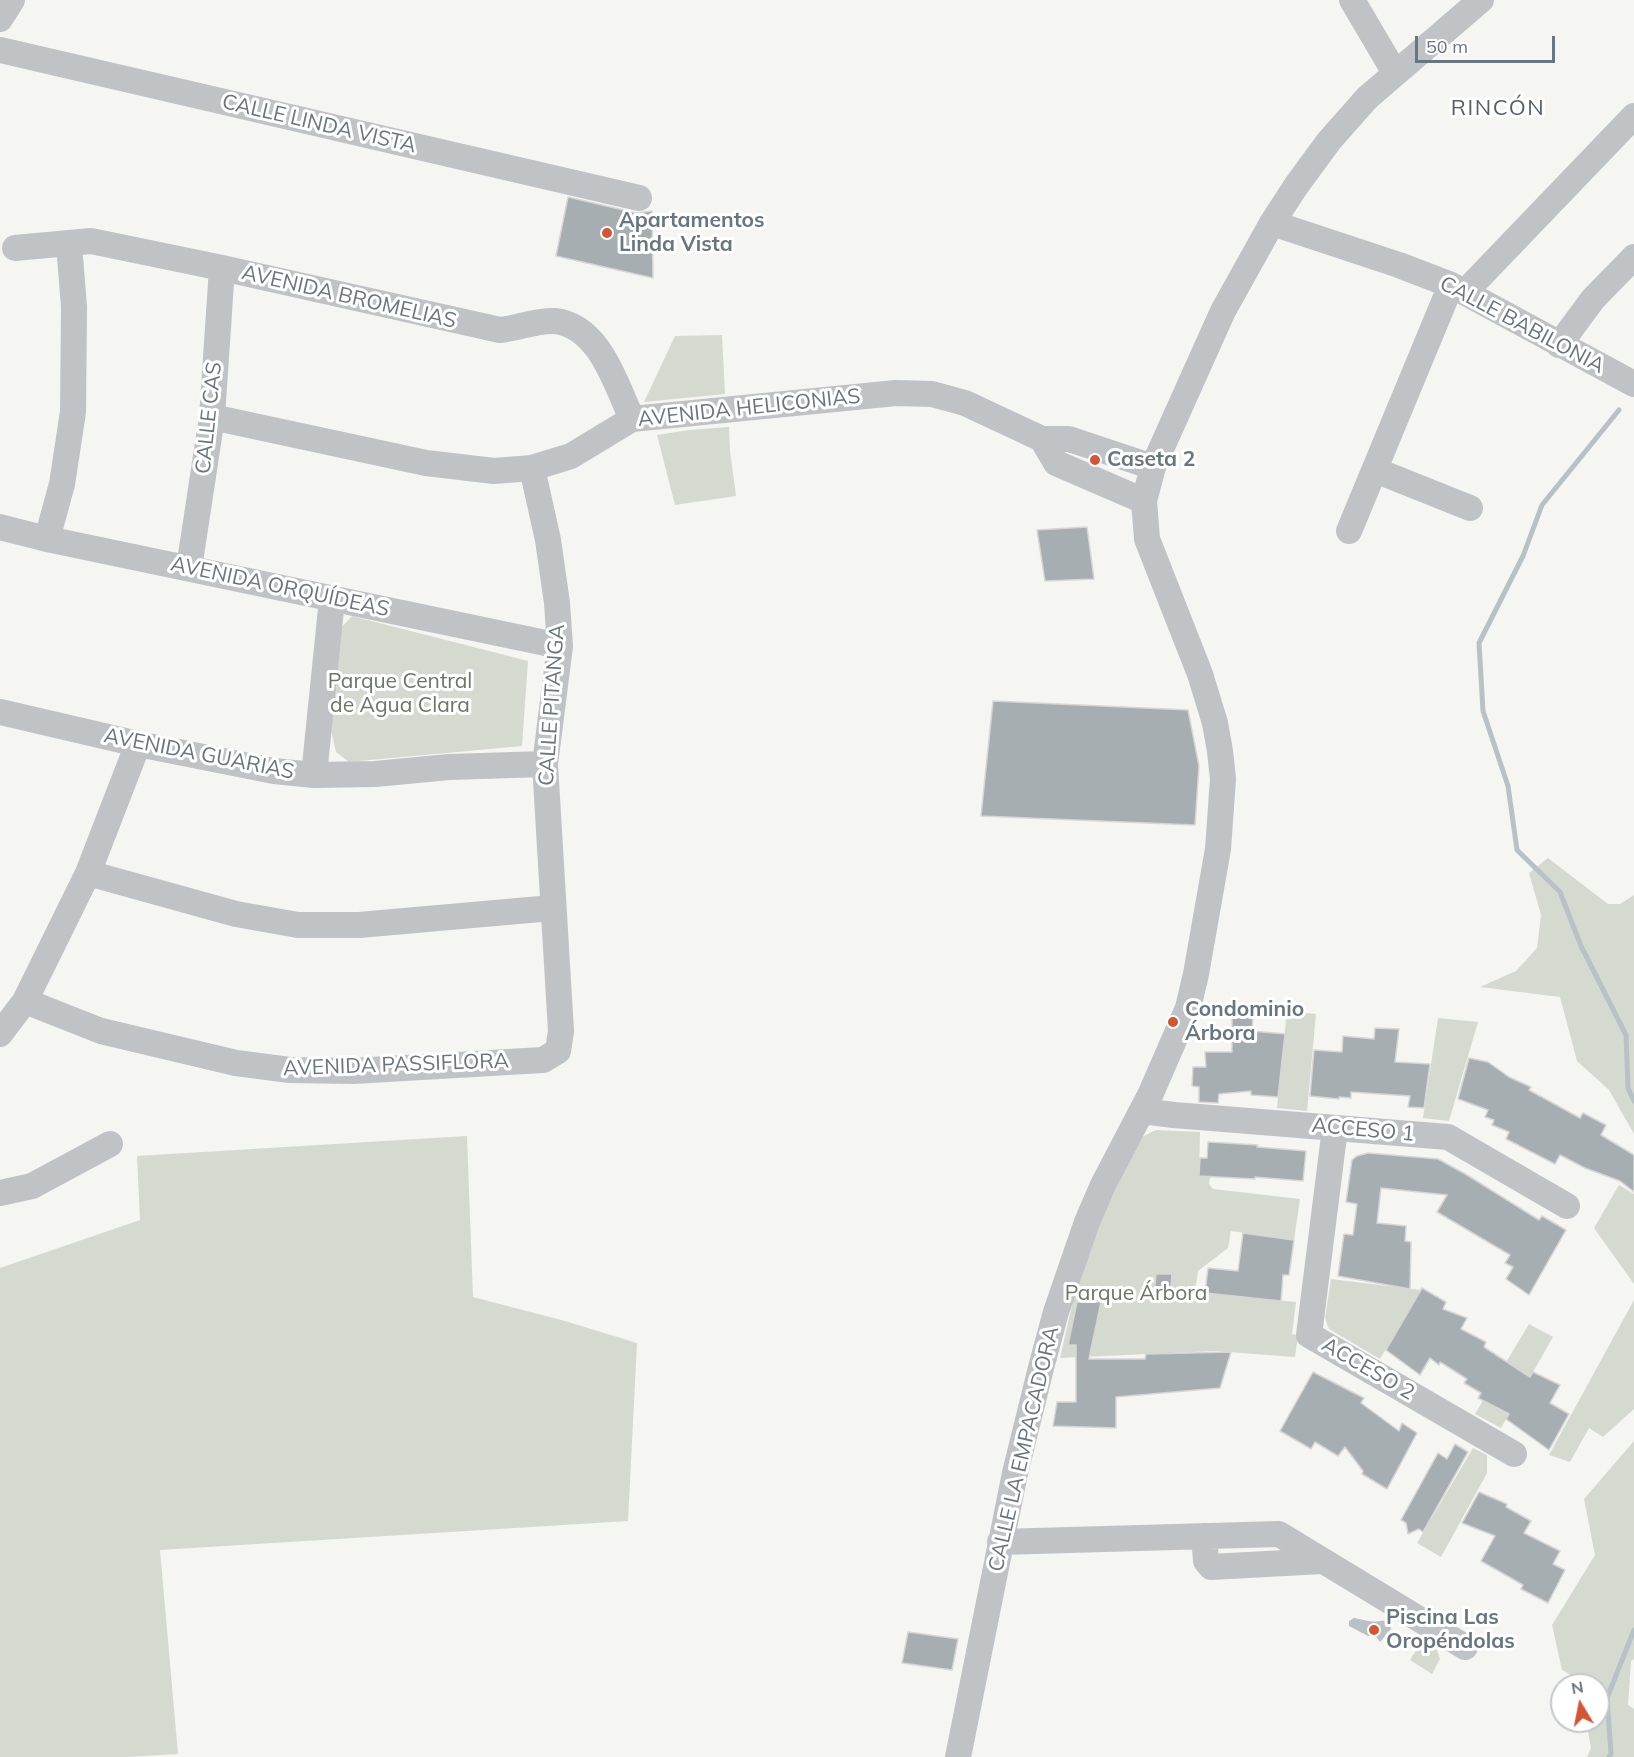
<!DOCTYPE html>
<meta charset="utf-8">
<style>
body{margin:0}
#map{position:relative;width:1634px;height:1757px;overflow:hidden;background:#f5f5f2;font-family:Mulish,sans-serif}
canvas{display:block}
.north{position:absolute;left:1550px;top:1673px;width:60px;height:60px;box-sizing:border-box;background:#fff;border:2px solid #c2c8cc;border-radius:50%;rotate:350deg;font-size:16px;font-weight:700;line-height:24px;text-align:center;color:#677680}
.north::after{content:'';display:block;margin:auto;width:21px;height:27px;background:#d45534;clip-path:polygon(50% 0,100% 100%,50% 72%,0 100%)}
.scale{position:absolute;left:1415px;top:36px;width:140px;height:27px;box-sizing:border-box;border:3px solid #677680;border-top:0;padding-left:8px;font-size:18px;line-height:21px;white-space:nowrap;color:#677680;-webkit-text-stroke:4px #fff;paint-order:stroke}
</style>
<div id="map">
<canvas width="1634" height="1757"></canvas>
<div class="north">N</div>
<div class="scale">50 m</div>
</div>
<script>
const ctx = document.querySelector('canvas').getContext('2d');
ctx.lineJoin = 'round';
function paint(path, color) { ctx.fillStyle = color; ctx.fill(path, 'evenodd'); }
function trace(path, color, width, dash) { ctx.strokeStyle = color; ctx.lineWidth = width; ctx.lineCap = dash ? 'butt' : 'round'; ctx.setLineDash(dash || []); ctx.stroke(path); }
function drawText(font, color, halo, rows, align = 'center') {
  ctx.font = font + ' Mulish,sans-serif'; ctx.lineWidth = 6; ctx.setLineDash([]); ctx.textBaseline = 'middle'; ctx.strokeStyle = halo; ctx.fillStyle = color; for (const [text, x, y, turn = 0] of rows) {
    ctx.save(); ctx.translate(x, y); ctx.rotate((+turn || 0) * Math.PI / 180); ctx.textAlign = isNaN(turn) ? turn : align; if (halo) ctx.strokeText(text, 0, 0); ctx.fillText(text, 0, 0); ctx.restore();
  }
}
paint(new Path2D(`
 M 722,335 L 725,394 L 644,402 L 675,336 Z
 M 729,427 L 730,451 L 736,496 L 675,505 L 657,435 L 689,430 Z
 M 352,616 L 528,661 L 522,746 L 349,762 L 336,752 L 331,730 L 339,630 Z
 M 1548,858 L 1608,904 L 1620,904 L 1634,895 L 1634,1134 L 1609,1090 L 1577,1061 L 1560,997 L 1480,987 L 1516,971 L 1537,948 L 1541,915 L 1529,873 Z
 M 1287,1011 L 1316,1014 L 1307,1111 L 1277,1108 Z
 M 1438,1018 L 1478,1022 L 1449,1121 L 1423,1118 Z
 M 1156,1130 L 1200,1132 L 1199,1176 L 1210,1177 L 1209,1184 L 1213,1189 L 1300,1199 L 1294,1240 L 1231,1231 L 1228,1248 L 1198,1271 L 1195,1292 L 1296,1302 L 1292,1334 L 1298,1335 L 1295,1357 L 1215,1351 L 1060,1358 L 1076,1288 L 1102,1217 L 1140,1138 Z
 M 467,1136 L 473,1297 L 565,1321 L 637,1343 L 628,1521 L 160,1550 L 178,1754 L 127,1757 L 0,1757 L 0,1268 L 140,1220 L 137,1156 Z
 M 1619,1185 L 1634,1194 L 1634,1284 L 1594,1228 Z
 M 1331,1279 L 1421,1290 L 1380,1359 L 1329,1329 L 1325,1318 Z
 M 1634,1300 L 1634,1409 L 1603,1437 L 1589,1428 L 1570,1462 L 1549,1455 Z
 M 1529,1324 L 1553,1337 L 1501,1428 L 1475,1414 Z
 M 1634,1441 L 1634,1659 L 1631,1661 L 1628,1705 L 1634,1709 L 1634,1757 L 1587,1757 L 1591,1748 L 1586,1721 L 1598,1721 L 1598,1685 L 1580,1685 L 1579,1679 L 1562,1670 L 1552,1625 L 1595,1555 L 1584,1499 Z
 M 1473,1448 L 1487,1455 L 1487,1473 L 1441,1557 L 1417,1543 Z
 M 1422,1641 L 1437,1650 L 1440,1659 L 1432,1674 L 1410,1660 Z`), '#d5dad1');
paint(new Path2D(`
 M 1354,1618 C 1359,1619 1363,1620 1369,1621 C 1377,1623 1382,1619 1390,1622 L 1391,1629 L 1380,1642 L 1375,1635 L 1368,1636 L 1349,1626 L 1349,1621 Z`), '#b8c2c6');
trace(new Path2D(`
 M 1619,410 L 1542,505 L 1523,556 L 1479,643 L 1483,711 L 1508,786 L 1517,850 L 1560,892 L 1581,946 L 1626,1035 L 1628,1088 L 1634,1101
 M 1609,1757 L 1611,1754 L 1607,1698 L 1634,1630`), '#b8c2c6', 5);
const building = new Path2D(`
 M 568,197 L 636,213 L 652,211 L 653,278 L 556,256 Z
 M 1087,527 L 1094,579 L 1045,581 L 1037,530 Z
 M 993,701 L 1188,710 L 1199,766 L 1195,825 L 981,816 Z
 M 1253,1016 L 1252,1031 L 1285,1034 L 1278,1097 L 1251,1095 L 1251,1091 L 1219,1094 L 1218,1103 L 1199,1102 L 1199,1087 L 1192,1086 L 1193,1067 L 1206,1067 L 1205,1052 L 1232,1052 L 1232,1018 Z
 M 1375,1028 L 1399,1029 L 1395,1062 L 1430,1064 L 1424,1108 L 1408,1107 L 1410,1096 L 1351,1092 L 1351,1098 L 1339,1097 L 1339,1099 L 1310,1096 L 1314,1050 L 1342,1052 L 1343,1036 L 1374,1039 Z
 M 1469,1058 L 1488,1062 L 1509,1077 L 1531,1087 L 1529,1090 L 1580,1118 L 1583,1113 L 1606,1125 L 1601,1135 L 1634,1155 L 1634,1192 L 1620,1181 L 1585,1168 L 1560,1155 L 1555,1164 L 1506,1139 L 1509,1132 L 1492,1125 L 1494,1120 L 1485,1117 L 1488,1110 L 1458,1099 Z
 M 1208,1142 L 1258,1145 L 1257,1147 L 1306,1151 L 1303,1181 L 1255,1177 L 1255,1179 L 1199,1176 L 1200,1158 L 1207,1158 Z
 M 1368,1153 L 1438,1159 L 1467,1175 L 1539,1220 L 1542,1216 L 1566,1230 L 1529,1295 L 1506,1279 L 1513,1267 L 1505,1263 L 1510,1255 L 1437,1212 L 1447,1195 L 1381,1188 L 1377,1223 L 1406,1226 L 1405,1241 L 1411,1242 L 1410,1289 L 1338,1276 L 1344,1234 L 1353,1235 L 1357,1204 L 1346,1202 L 1352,1160 L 1357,1156 Z
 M 1243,1233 L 1294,1240 L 1289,1275 L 1283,1275 L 1281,1301 L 1205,1293 L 1208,1268 L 1238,1271 Z
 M 1156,1274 L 1172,1274 L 1170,1298 L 1154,1295 Z
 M 1422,1288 L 1446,1302 L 1443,1309 L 1467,1318 L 1461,1329 L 1486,1342 L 1484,1347 L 1530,1377 L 1533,1372 L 1560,1385 L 1550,1403 L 1569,1414 L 1549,1450 L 1506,1419 L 1509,1414 L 1478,1398 L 1481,1393 L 1464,1383 L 1467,1379 L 1440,1362 L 1439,1365 L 1430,1358 L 1420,1375 L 1386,1350 Z
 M 1077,1302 L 1101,1302 L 1089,1359 L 1145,1359 L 1146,1354 L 1231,1352 L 1220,1388 L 1116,1397 L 1116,1428 L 1053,1426 L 1057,1402 L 1076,1402 L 1076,1345 L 1068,1345 Z
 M 1313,1372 L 1364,1398 L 1361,1403 L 1399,1431 L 1402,1423 L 1417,1433 L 1387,1489 L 1362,1474 L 1363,1471 L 1345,1447 L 1338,1456 L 1315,1442 L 1311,1449 L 1280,1431 Z
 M 1455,1444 L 1468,1452 L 1423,1532 L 1419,1529 L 1408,1534 L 1406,1523 L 1401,1520 L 1438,1453 L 1447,1459 Z
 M 1479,1492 L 1507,1504 L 1506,1507 L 1531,1521 L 1524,1533 L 1560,1551 L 1553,1564 L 1565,1570 L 1548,1603 L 1521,1589 L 1523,1585 L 1481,1561 L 1495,1536 L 1462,1523 Z
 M 908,1632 L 958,1639 L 952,1670 L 902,1663 Z`);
paint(building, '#a7aeb2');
trace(building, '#d7d6d5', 1.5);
trace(new Path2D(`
 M 1352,0 L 1395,73
 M 0,19 L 12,0
 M 0,50 L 639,198
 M 1272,223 L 1399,265 L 1451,285 L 1634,384
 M 15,248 L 91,241 L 222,268 L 500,330 C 519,328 536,320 555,321 C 600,326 616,385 632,419
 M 1466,291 L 1634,116
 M 1559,345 L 1593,299 L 1634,257
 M 212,417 L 426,463 L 494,471 L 532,468 L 571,456 L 632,419 L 896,393 L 932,394 L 965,403 L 1042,439 L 1069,439 L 1153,467
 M 1042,439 L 1056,463 L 1144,501
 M 1375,470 L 1470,508
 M 0,527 L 47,539 L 560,646
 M 1349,531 L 1451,285
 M 47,539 L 62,484 L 73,412 L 74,307 L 69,244
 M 189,568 L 212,417 L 222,268
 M 0,712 L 138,744 L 274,771 L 314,775 L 375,774 L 449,767 L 545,764
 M 314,775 L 332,599
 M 88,873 L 236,914 L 298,925 L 359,925 L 552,908
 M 25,1001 L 101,1031 L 236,1063 L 290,1070 L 353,1071 L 543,1060 L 558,1051 L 561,1031 L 545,764 L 560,646 L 557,603 L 548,540 L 532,468
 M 0,1034 L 25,1001 L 88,873 L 138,744
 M 1142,1111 L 1174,1115 L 1448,1137 L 1567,1206
 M 1335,1128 L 1309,1335 L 1514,1454
 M 0,1193 L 32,1186 L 110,1144
 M 1204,1536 L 1206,1561 L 1211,1567 L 1322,1561
 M 1000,1542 L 1279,1534 L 1465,1647
 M 958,1757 L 1015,1473 L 1042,1364 L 1056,1312 L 1087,1222 L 1103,1185 L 1151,1093 L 1188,1008 L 1196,974 L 1218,849 L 1223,779 L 1220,751 L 1215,723 L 1200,674 L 1147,539 L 1144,501 L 1153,467 L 1223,311 L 1272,223 L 1296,186 L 1329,141 L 1367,98 L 1481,0`), '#bfc3c6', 26);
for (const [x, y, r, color] of [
 [607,233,6,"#d45534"],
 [1095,460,6,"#d45534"],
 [1173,1022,6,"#d45534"],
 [1374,1630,6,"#d45534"]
]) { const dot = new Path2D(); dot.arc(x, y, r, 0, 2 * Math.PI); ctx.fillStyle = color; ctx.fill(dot); trace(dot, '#fff', 2); }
drawText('21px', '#677680', '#fff', [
 ["CALLE LINDA VISTA",319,124,13],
 ["AVENIDA BROMELIAS",349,297,13],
 ["CALLE BABILONIA",1522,325,28],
 ["AVENIDA HELICONIAS",749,408,-6],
 ["CALLE CAS",209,418,-84],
 ["AVENIDA ORQUÍDEAS",280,587,12],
 ["CALLE PITANGA",552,705,-86],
 ["AVENIDA GUARIAS",199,754,11],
 ["AVENIDA PASSIFLORA",396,1065,-2],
 ["ACCESO 1",1363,1130,5],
 ["ACCESO 2",1368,1369,30],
 ["CALLE LA EMPACADORA",1024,1449,-77]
]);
drawText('bold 21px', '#677680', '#fff', [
 ["Apartamentos",619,221],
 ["Linda Vista",619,245],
 ["Caseta 2",1107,460],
 ["Condominio",1185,1010],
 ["Árbora",1185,1034],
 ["Piscina Las",1386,1618],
 ["Oropéndolas",1386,1642]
], 'left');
drawText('21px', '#697865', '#fff', [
 ["Parque Central",400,682],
 ["de Agua Clara",400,706],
 ["Parque Árbora",1136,1294]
]);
ctx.letterSpacing = '1.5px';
drawText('22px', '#545f66', '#fff', [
 ["RINCÓN",1498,108]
]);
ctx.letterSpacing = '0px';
</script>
